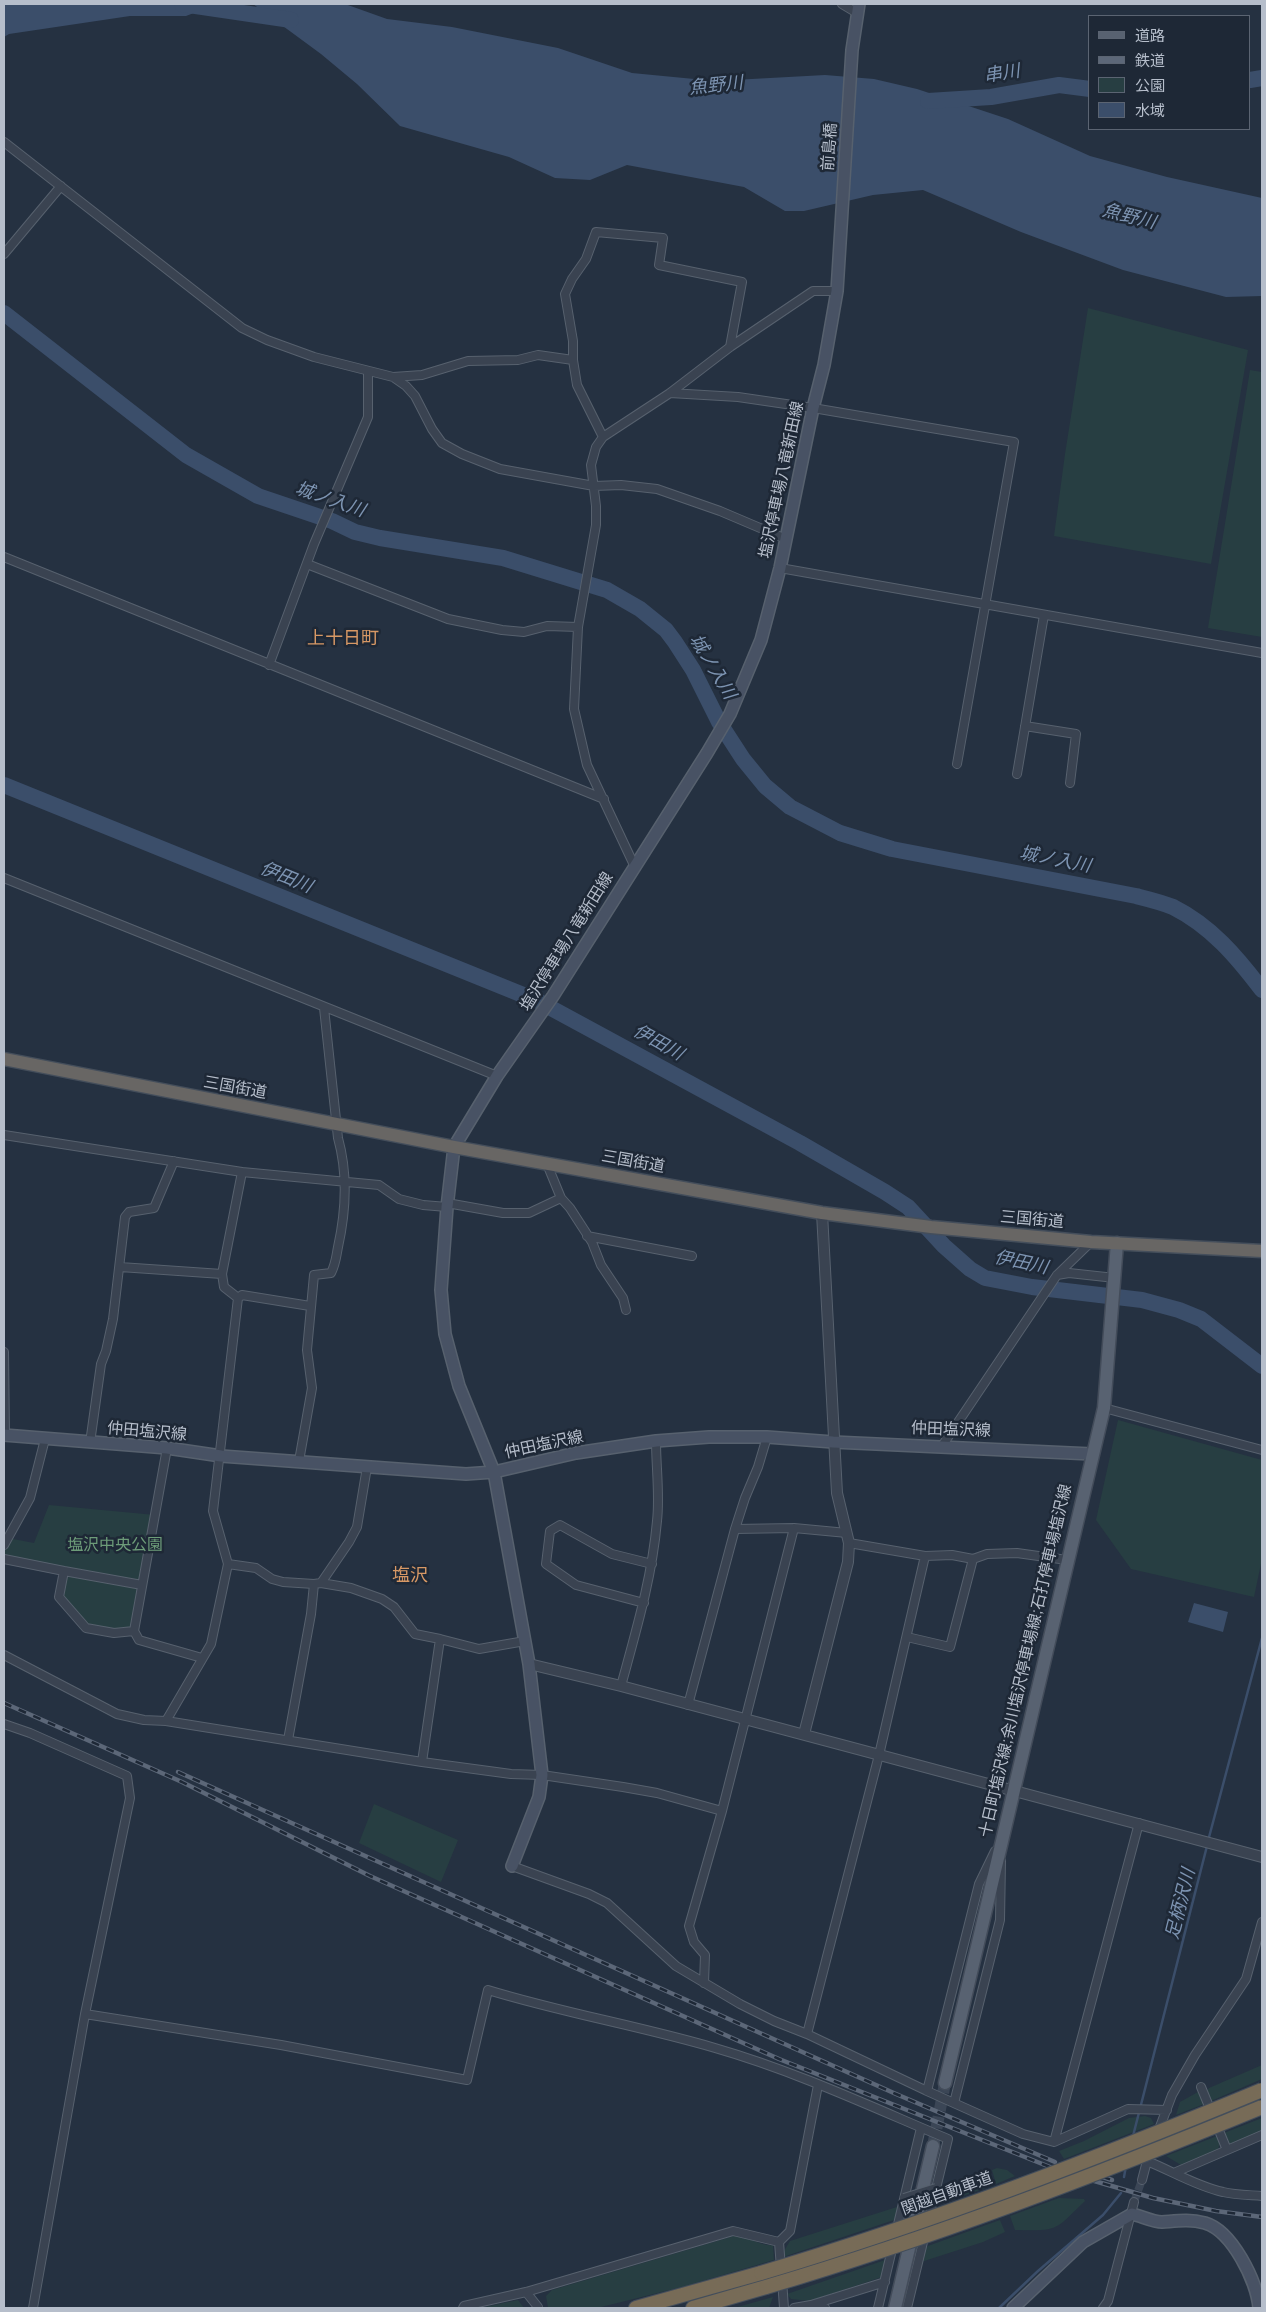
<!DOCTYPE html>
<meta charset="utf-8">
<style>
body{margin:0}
#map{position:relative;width:1266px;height:2312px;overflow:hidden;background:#253141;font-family:Manrope,"Noto Sans JP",sans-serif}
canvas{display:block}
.frame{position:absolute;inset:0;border:5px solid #b6becb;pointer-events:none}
.legend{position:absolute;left:1088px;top:15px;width:162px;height:115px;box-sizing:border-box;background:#1e2836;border:1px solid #5b6472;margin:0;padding:6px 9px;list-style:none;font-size:15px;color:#b6becb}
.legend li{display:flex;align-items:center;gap:10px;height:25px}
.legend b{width:25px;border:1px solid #5b6472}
</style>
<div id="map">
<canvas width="1266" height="2312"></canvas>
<div class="frame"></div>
<ul class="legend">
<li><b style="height:6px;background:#586271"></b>道路</li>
<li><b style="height:6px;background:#5c6778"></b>鉄道</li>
<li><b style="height:14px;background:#273e42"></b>公園</li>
<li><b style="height:14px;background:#3b4e6a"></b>水域</li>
</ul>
</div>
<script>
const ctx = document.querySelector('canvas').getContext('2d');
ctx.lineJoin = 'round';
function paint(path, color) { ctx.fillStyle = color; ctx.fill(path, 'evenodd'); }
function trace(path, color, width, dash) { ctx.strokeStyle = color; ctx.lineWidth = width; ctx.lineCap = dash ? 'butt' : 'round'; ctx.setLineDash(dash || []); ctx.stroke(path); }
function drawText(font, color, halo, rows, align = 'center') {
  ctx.font = font + ' Manrope,"Noto Sans JP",sans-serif'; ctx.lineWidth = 5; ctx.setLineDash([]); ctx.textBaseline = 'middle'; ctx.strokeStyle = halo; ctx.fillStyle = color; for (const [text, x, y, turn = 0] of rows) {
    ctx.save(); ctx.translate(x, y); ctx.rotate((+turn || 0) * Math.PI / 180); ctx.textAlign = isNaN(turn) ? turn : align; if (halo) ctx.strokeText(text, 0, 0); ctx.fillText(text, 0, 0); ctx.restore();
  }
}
paint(new Path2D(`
 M 1088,308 L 1248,350 L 1211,564 L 1054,536 L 1065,454 Z
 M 1250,370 L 1262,372 L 1262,637 L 1208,628 Z
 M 1118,1420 L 1262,1460 L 1262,1559 L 1254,1597 L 1131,1569 L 1096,1520 Z
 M 49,1505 L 155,1515 L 134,1631 L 86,1628 L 59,1597 L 64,1571 L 4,1559 L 4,1545 L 8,1538 L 34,1543 Z
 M 374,1804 L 458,1840 L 441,1882 L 359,1843 Z
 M 1262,2065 L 1262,2079 L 1211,2101 L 1206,2092 L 1209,2088 Z
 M 1198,2092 L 1204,2104 L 1176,2115 L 1180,2102 Z
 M 1145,2116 L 1151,2118 L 1154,2124 L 1064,2159 L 1059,2151 L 1084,2141 L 1129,2118 Z
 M 1262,2118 L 1262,2131 L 1231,2144 L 1227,2141 L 1224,2133 Z
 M 1217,2136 L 1220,2143 L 1218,2149 L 1181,2165 L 1166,2156 Z
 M 997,2168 L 1007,2170 L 1015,2176 L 996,2184 L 992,2170 Z
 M 983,2176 L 988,2187 L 934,2206 L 937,2193 Z
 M 1059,2198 L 1084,2199 L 1085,2201 C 1054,2231 1059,2231 1015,2230 L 1010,2216 Z
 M 900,2206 L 897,2219 L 783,2257 L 784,2251 L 790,2241 Z
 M 1000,2220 L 1005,2232 L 983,2242 L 921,2262 L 925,2247 Z
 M 734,2236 C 749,2236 761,2247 773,2245 L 774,2260 L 682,2287 L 597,2308 L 548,2308 L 546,2296 L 552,2290 Z
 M 888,2259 L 885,2276 L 810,2301 L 791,2299 L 787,2294 Z
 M 773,2297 L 769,2308 L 734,2308 Z
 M 518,2300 L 524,2308 L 480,2308 Z`), '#273e42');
paint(new Path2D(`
 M 4,4 L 217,4 L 186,16 L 130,16 L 9,34 L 4,37 Z
 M 253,4 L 345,4 L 387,19 L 452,27 L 558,48 L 632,73 L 715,81 L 825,75 L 874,79 L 917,89 L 1008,119 L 1090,156 L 1167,177 L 1262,198 L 1262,296 L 1226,297 L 1123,270 L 1021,232 L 923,190 L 873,195 L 804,211 L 785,211 L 744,187 L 627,165 L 590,180 L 555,178 L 509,157 L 400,126 L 357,84 L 321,54 Z
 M 1194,1603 L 1228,1612 L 1223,1632 L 1188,1622 Z`), '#3b4e6a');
trace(new Path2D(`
 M 1249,1358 L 1262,1370
 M 1208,1841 L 1262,1638
 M 1133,2136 L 1207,1846
 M 1124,2177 L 1126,2166
 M 999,2308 L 1038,2271 L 1103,2215 L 1121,2193`), '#3b4e6a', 2.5);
trace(new Path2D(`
 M 182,4 L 291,20
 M 1250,80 L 1262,78
 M 928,101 L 991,97 L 1059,85 L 1090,89
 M 4,313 L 186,455 L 258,496 L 332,521 L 355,532 L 380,538 L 503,558 L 607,590 L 640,609 L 666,630 L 675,642 L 693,670 L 719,722 L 743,759 L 765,786 L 790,807 L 840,833 L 892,849 L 1136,896 C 1148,899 1161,902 1173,907 C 1211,926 1237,957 1262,990
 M 4,785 L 538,1001 L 800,1143 L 885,1192 L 908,1207 L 944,1246 L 970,1269 L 985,1278 L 1032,1287 L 1142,1300 L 1179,1310 L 1201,1319 L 1262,1366`), '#3b4e6a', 16);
trace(new Path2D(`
 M 1134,2202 L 1142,2180`), '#3b4656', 8, [8, 4]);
trace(new Path2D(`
 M 933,2146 L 945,2083`), '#3b4656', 12, [12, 6]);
const minor = new Path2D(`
 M 842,4 L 857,13
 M 4,142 L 242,328 L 267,340 L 314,357 L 393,377 L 406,386 L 415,396 L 432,429 L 442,443 L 462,454 L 500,469 L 594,486 L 621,485 L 657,489 L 720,511 L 786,539
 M 4,254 L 61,186
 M 393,377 L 422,375 L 468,361 L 518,360 L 538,355 L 573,360
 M 670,393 L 738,397 L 813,408 L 1014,442 L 957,764
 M 603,437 L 577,385 L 573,360 L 573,341 L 565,294 L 572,279 L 586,259 L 596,232 L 663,238 L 659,265 L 742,282 L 730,347
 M 4,557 L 604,799
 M 307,564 L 448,619 L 502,630 L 524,632 L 547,626 L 578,627
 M 780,568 L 1262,653
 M 269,665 L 314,544 L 368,417 L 368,371
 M 1025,726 L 1076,734 L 1070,783
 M 1017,774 L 1044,615
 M 634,865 L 587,765 L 574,709 L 578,627 L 596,525 L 596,506 L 591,465 L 596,447 L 603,437 L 670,393 L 730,347 L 813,291 L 837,291
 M 4,878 L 497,1076
 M 4,1135 L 242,1172 L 379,1185 L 399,1199 L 423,1205 L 447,1207
 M 547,1164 L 561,1198 L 570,1208 L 592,1242 L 601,1265 L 623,1298 L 626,1310
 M 447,1203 L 503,1213 L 529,1213 L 561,1198
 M 587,1236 L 692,1256
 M 120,1267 L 222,1274
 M 1057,1275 L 1069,1273 L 1115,1278
 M 238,1298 L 242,1295 L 310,1306
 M 4,1352 L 5,1435
 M 1104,1408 L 1262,1450
 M 90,1443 L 101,1364 L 106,1351 L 113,1319 L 125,1217 L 129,1212 L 154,1208 L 174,1161
 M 942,1446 L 1057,1275 L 1091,1242
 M 167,1448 L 134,1631 L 139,1640 L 202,1658
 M 299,1461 L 312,1388 L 307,1350 L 314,1275 L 331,1273 C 336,1263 336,1257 338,1247 C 346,1211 348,1174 338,1138 L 324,1008
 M 735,1529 L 794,1528 L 847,1533
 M 849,1543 L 925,1556 L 952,1555 L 973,1559 L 987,1554 L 1017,1553 L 1067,1560
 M 4,1545 L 30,1498 L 45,1439
 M 4,1559 L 64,1571 L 59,1597 L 86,1628 L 114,1633 L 134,1631
 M 228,1564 L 256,1568 L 272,1579 L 283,1582 L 314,1584
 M 64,1571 L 142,1585
 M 321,1583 L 351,1588 L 382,1599 L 394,1607 L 415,1634 L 440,1639 L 422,1762
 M 644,1603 L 576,1585 L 546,1564 L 550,1531 L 560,1525 L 612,1554 L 652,1564
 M 907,1637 L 950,1647 L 973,1559
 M 440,1639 L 479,1649 L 525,1641
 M 4,1655 L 117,1714 L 144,1720 L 166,1721 L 422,1762 L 511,1774 L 542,1775 L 623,1787 L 657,1793 L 722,1811
 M 621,1686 C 636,1631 652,1578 657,1521 C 660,1495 656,1467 656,1441
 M 688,1705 L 735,1529 L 745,1498 L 758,1467 L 767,1437
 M 166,1721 L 211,1644 L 228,1564 L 213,1511 L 238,1298 L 224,1287 L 222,1274 L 242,1172
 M 4,1724 L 30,1733 L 127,1776 L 130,1798 L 85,2014 L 33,2308
 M 288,1740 L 311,1614 L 314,1584 L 321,1583 L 349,1542 L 357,1527 L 367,1467
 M 512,1866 L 589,1894 L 607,1903 L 676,1966 L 740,2004 L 774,2021 L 807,2034 L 927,2091 L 1023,2134 L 1054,2142 L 1128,2109 L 1167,2110
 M 704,1983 L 705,1955 L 694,1942 L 689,1926 L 722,1811 L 794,1528
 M 85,2014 L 281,2045 L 467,2080 L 488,1990 C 563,2013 640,2026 715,2048 C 795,2071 872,2107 948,2139 L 907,2308
 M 807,2034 L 879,1755 L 925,1556
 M 1201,2087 L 1227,2150
 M 927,2091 L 979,1884 L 995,1851
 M 954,2103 L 1000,1920 L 1001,1861
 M 1054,2142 L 1139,1823
 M 1147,2161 C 1172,2171 1196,2186 1223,2192 C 1235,2195 1249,2195 1262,2196
 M 1176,2172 L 1262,2135
 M 1142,2180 L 1147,2161 L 1172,2095 L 1195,2055 L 1246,1979 L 1262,1922
 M 781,2268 L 779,2242 L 790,2231 L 818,2085
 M 782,2280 L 784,2308
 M 526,2292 L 538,2307
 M 811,2305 L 885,2282
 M 463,2308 L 464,2306 L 526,2292 L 733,2231 L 779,2242
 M 794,2308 L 811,2305 L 825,2308
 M 878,2308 L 921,2128
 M 1103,2308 L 1108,2301 L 1134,2202`);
const tertiary = new Path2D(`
 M 529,1664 L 621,1686 L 1262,1857
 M 804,1734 L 848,1562 L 849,1543 L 837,1493 L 822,1213`);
const secondary = new Path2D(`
 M 4,1435 L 167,1448 L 221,1456 L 466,1474 L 494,1472 L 576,1453 L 656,1441 L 709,1437 L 767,1437 L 833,1442 L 1092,1454
 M 512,1866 L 539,1797 L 542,1775 L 529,1664 L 494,1472 L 459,1386 L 445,1334 L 441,1290 L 447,1207 L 454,1147 L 497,1076 L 553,996 L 707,753 L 730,714 L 761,640 L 780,568 L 813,408 L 824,365 L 837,291 L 852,50 L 859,4
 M 1013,2308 L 1083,2242 L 1132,2214 C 1141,2216 1153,2222 1162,2222 C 1177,2221 1189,2219 1205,2223 C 1232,2231 1257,2281 1259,2308`);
const primary = new Path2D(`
 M 945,2083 L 1104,1408 L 1117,1243
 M 895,2308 L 933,2146`);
const trunk = new Path2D(`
 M 4,1059 L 454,1147 L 822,1213 L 931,1227 L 1091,1242 L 1262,1251`);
const motorway = new Path2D(`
 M 636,2308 L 761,2273
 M 693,2308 L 766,2287`);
trace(minor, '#57616e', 10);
trace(tertiary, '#57616e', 12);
trace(secondary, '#57616e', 14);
trace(primary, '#434c5a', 15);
trace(trunk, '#444e5b', 15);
trace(motorway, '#444e5b', 16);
trace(minor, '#3a4351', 8);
trace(tertiary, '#3a4351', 10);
trace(secondary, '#485264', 11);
trace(primary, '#586271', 12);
trace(trunk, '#686664', 12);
trace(motorway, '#776b57', 14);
const rail = new Path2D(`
 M 4,1703 L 182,1782 L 370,1876 L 779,2059 L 1060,2171 L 1153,2198 L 1216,2211 L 1262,2217
 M 178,1772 L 896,2094 L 1055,2162
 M 1072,2167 L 1112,2180`);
trace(rail, '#5c6778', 4.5);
trace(rail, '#1e2836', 2.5, [8]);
const minorBridge = new Path2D(`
 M 904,2198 L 936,2188`);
const motorwayBridge = new Path2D(`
 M 761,2273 C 932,2222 1098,2158 1262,2090
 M 766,2287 C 935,2237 1099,2174 1262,2107`);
trace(minorBridge, '#57616e', 10, []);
trace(motorwayBridge, '#444e5b', 16, []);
trace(minorBridge, '#3a4351', 8);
trace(motorwayBridge, '#776b57', 14);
drawText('16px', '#b6becb', '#1e2836', [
 ["前島橋",830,147,-86],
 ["塩沢停車場八竜新田線",782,480,-78],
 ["塩沢停車場八竜新田線",567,942,-58],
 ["三国街道",235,1088,10],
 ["三国街道",633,1162,10],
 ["三国街道",1032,1220,5],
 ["仲田塩沢線",951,1430,2],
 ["仲田塩沢線",147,1432,5],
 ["仲田塩沢線",544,1445,-12],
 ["十日町塩沢線;余川塩沢停車場線;石打停車場塩沢線",1026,1661,-77],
 ["関越自動車道",947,2194,-20]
]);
drawText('16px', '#6d9c79', '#1e2836', [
 ["塩沢中央公園",115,1546]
]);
drawText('italic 18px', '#7d94b2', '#1e2836', [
 ["串川",1002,74,-9],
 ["魚野川",716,86,-6],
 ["魚野川",1129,217,14],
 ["城ノ入川",330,500,19],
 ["城ノ入川",712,667,59],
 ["城ノ入川",1055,860,11],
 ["伊田川",286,878,22],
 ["伊田川",658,1043,29],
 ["伊田川",1021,1263,12],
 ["足柄沢川",1181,1904,-76]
]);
drawText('18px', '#d79865', '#1e2836', [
 ["上十日町",343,639],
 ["塩沢",410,1576]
]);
</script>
